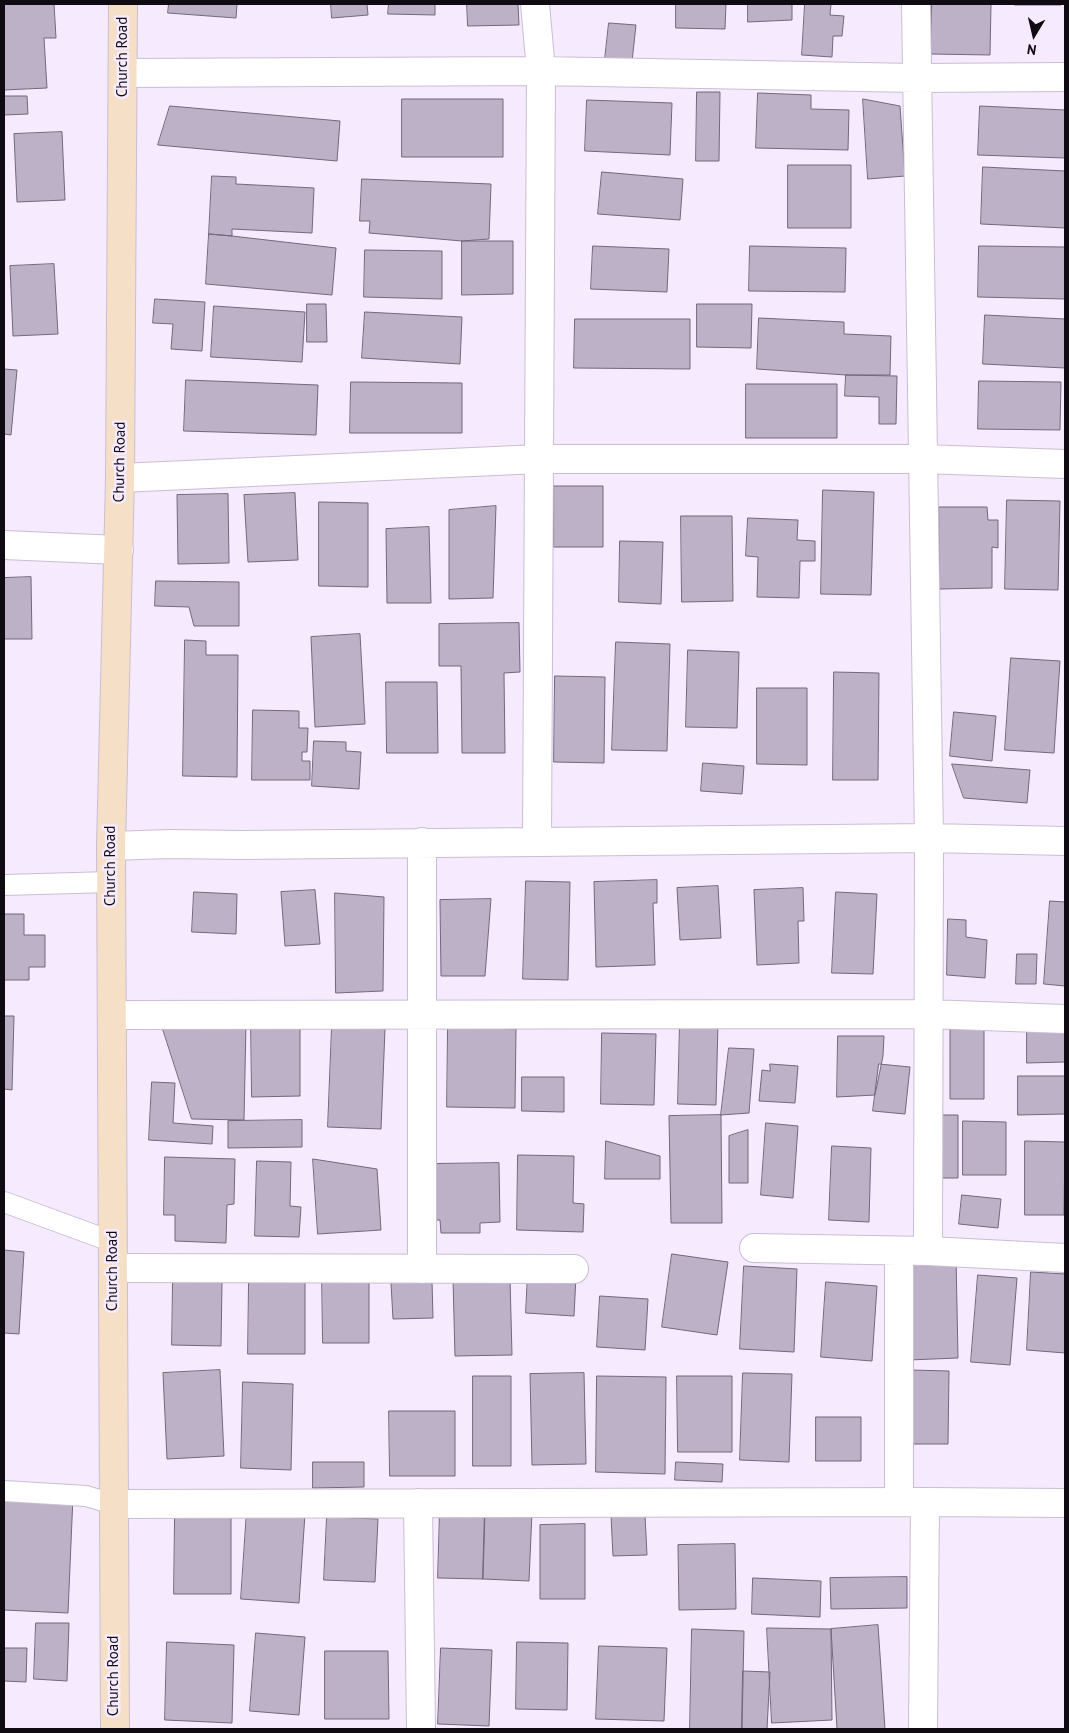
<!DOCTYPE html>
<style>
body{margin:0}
#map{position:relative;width:1069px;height:1733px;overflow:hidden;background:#f6ebfe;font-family:"PT Sans",sans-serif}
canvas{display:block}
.frame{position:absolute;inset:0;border:5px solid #100b13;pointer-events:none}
.north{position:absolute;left:1009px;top:10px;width:50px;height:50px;-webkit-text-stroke:4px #f6ebfe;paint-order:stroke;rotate:189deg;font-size:14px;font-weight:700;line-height:20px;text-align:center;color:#100b13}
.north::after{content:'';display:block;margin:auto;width:18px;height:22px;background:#100b13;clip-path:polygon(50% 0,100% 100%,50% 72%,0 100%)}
</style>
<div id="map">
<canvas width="1069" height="1733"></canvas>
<div class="frame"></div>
<div class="north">N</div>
</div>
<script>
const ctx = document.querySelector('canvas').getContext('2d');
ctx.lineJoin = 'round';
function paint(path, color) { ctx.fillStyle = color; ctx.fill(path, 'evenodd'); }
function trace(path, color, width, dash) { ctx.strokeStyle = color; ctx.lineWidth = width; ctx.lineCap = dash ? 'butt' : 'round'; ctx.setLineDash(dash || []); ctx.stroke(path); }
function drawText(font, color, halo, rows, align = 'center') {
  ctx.font = font + ' "PT Sans",sans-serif'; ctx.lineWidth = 5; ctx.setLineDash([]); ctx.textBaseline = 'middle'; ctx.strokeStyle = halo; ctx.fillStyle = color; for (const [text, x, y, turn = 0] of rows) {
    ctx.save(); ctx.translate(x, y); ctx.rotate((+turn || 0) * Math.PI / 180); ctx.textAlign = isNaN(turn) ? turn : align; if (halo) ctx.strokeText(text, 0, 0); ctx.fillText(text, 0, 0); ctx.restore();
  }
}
const building = new Path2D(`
 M 4,4 L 54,4 L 56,38 L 44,38 L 47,88 L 4,90 Z
 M 169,4 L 237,4 L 236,18 L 168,13 Z
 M 331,4 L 367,4 L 368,15 L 332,18 Z
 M 389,4 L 435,4 L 435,15 L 388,14 Z
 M 467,4 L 518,4 L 519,25 L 468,26 Z
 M 676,4 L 726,4 L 725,29 L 676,28 Z
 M 748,4 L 792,4 L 792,20 L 748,22 Z
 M 805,4 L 831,4 L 830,15 L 844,16 L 842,36 L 833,36 L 832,57 L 802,55 Z
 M 932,4 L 991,4 L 990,55 L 931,54 Z
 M 1015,4 L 1061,4 L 1061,5 L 1015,5 Z
 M 609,23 L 636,25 L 632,62 L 605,59 Z
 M 697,92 L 720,92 L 719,161 L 696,161 Z
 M 758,93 L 811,95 L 811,109 L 849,110 L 848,150 L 756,148 Z
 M 4,96 L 27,96 L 28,114 L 4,115 Z
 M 402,99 L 503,99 L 503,157 L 402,157 Z
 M 863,99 L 900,106 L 905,176 L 868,179 Z
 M 587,100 L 672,103 L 670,155 L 585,151 Z
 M 170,106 L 340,121 L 337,161 L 158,145 Z
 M 980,106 L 1065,110 L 1065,158 L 978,155 Z
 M 62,132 L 65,200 L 17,202 L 14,134 Z
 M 788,165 L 851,165 L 851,228 L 788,228 Z
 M 983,167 L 1065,171 L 1065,228 L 981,224 Z
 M 602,172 L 683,179 L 680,220 L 598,214 Z
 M 212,176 L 236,177 L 236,184 L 314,188 L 312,233 L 232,229 L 232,236 L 209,234 Z
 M 362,179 L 491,184 L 489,239 L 462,241 L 369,233 L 370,221 L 360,221 Z
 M 209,234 L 232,236 L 336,248 L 332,295 L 206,284 Z
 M 462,241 L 513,241 L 513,294 L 462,295 Z
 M 593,246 L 669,249 L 667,292 L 591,289 Z
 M 750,246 L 846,248 L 845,292 L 749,291 Z
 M 979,246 L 1065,247 L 1065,299 L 978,297 Z
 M 365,250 L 442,251 L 442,299 L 364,297 Z
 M 54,264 L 58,334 L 13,336 L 10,266 Z
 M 155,299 L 205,302 L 202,351 L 171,349 L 173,324 L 153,323 Z
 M 307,304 L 326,304 L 327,342 L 307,342 Z
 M 697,304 L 752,304 L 751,348 L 697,347 Z
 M 214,306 L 305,312 L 302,362 L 211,357 Z
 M 365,312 L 462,317 L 460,364 L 362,358 Z
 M 985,315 L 1065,319 L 1065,368 L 983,364 Z
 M 759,318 L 844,322 L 844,334 L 891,336 L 890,375 L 846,375 L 757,369 Z
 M 575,319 L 690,319 L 690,369 L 574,368 Z
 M 4,369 L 17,370 L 11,435 L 4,434 Z
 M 846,375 L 897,376 L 896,424 L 879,424 L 879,397 L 845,396 Z
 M 186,380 L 318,385 L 316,435 L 184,431 Z
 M 979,381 L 1061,382 L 1060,430 L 978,429 Z
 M 351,382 L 462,383 L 462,433 L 350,433 Z
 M 746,384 L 837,384 L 837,438 L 746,438 Z
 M 554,486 L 603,486 L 603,547 L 554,547 Z
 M 823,490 L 874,492 L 871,595 L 821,594 Z
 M 295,493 L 298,560 L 248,562 L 244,495 Z
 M 228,494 L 229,563 L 178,564 L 177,495 Z
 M 1007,500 L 1060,501 L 1058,590 L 1005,589 Z
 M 319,502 L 368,503 L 368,587 L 319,586 Z
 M 496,506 L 493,598 L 449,599 L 449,510 Z
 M 939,507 L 987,507 L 988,520 L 998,520 L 998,548 L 992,547 L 992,588 L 940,589 Z
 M 681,516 L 732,516 L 733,601 L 682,602 Z
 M 748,518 L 798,520 L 797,540 L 815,541 L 815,561 L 800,561 L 799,598 L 757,597 L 758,557 L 746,556 Z
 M 429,527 L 431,603 L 387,603 L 386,529 Z
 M 620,541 L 663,542 L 661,604 L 619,602 Z
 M 31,577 L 32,639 L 4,639 L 4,578 Z
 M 156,581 L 239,582 L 239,626 L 194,626 L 189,607 L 155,606 Z
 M 519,623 L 520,672 L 504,673 L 505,753 L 462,753 L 461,666 L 439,666 L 439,624 Z
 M 360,634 L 365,724 L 315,727 L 311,637 Z
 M 185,640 L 206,641 L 206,655 L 238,655 L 237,777 L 183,776 Z
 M 616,642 L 670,644 L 667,751 L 612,750 Z
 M 688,650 L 739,652 L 737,728 L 686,727 Z
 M 1011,658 L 1060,661 L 1054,753 L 1005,750 Z
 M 834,672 L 879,673 L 878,780 L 833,780 Z
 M 555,676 L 605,677 L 604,763 L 554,762 Z
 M 386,682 L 437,682 L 438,753 L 387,753 Z
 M 757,688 L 807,688 L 807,765 L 757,764 Z
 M 253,710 L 299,711 L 299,728 L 308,728 L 307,752 L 302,752 L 302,761 L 310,761 L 310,780 L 252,780 Z
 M 954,712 L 996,716 L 992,761 L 950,756 Z
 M 314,741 L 346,742 L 346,751 L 361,752 L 359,789 L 312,786 Z
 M 703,763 L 744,766 L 742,794 L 701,791 Z
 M 952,764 L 1030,770 L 1027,803 L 964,798 Z
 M 657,880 L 657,903 L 653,903 L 655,965 L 596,967 L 594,882 Z
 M 526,881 L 570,882 L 568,980 L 523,979 Z
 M 718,886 L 721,938 L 680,940 L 677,888 Z
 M 803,888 L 804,921 L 798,921 L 799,963 L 757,965 L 754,890 Z
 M 315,890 L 320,944 L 285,946 L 281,892 Z
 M 194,892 L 237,894 L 236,934 L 192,932 Z
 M 836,892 L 877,894 L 873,974 L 832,973 Z
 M 335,893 L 384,897 L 383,991 L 336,993 Z
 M 491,899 L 485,976 L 441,976 L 440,900 Z
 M 1050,901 L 1065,902 L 1065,986 L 1044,984 Z
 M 4,914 L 24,914 L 24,935 L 45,935 L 45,967 L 29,967 L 29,980 L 4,980 Z
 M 948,919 L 966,920 L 966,937 L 987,940 L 985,978 L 947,975 Z
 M 1017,954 L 1037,954 L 1036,984 L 1016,984 Z
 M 4,1016 L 14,1016 L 12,1090 L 4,1089 Z
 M 160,1020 L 246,1022 L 244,1120 L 192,1119 Z
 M 680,1021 L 718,1022 L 716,1105 L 678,1104 Z
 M 1027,1022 L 1065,1023 L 1065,1062 L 1027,1063 Z
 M 984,1024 L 984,1099 L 950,1099 L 950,1025 Z
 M 251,1025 L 300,1025 L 300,1096 L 252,1097 Z
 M 332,1026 L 385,1029 L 381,1129 L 328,1127 Z
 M 448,1027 L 516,1029 L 515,1108 L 447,1107 Z
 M 602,1033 L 656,1034 L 654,1105 L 601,1104 Z
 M 838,1036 L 884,1036 L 883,1056 L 875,1095 L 837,1097 Z
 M 729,1048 L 754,1049 L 749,1113 L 721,1115 Z
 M 770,1064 L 798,1066 L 795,1103 L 759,1101 L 762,1070 L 770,1071 Z
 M 879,1064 L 910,1067 L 905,1114 L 873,1111 Z
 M 1018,1076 L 1065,1076 L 1065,1114 L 1018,1115 Z
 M 522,1077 L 564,1077 L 564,1112 L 522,1111 Z
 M 152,1082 L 175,1083 L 173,1123 L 213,1126 L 212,1144 L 149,1140 Z
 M 721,1115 L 722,1223 L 671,1223 L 669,1116 Z
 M 940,1115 L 958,1115 L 958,1178 L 940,1178 Z
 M 302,1120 L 302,1147 L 228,1148 L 228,1121 Z
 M 963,1121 L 1006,1122 L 1006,1175 L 963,1175 Z
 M 766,1123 L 798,1126 L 793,1198 L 761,1195 Z
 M 748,1130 L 748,1183 L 729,1183 L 729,1136 Z
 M 606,1141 L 660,1156 L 660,1179 L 605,1179 Z
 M 1025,1141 L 1065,1142 L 1064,1215 L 1025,1215 Z
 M 832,1146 L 871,1148 L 869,1222 L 829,1220 Z
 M 518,1155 L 574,1156 L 573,1203 L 584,1204 L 583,1232 L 517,1230 Z
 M 165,1157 L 235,1159 L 234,1204 L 227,1205 L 226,1243 L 175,1241 L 175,1215 L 164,1215 Z
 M 313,1159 L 377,1169 L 381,1230 L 318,1234 Z
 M 257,1161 L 291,1162 L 290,1206 L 301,1207 L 299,1237 L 255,1236 Z
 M 499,1163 L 500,1222 L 480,1223 L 480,1233 L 441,1233 L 440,1220 L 431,1220 L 430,1164 Z
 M 962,1195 L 1001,1199 L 998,1228 L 959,1224 Z
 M 4,1250 L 24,1252 L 19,1334 L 4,1333 Z
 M 672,1254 L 728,1262 L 717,1335 L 662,1327 Z
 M 956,1256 L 958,1358 L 908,1360 L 905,1257 Z
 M 744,1266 L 797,1269 L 794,1352 L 740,1349 Z
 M 528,1272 L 576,1276 L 574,1316 L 526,1313 Z
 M 1031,1272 L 1065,1274 L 1065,1353 L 1027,1350 Z
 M 978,1275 L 1017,1278 L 1010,1365 L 971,1362 Z
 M 322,1277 L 369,1277 L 369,1343 L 323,1343 Z
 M 510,1278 L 512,1355 L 455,1356 L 453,1279 Z
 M 249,1279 L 305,1280 L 305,1354 L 248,1354 Z
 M 173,1280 L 222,1282 L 221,1346 L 172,1345 Z
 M 432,1281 L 433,1318 L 393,1319 L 391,1283 Z
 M 826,1282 L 877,1286 L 872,1361 L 821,1357 Z
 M 600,1296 L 648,1299 L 645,1350 L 597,1347 Z
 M 220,1370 L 224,1456 L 167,1459 L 163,1373 Z
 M 910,1370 L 949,1371 L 948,1444 L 908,1444 Z
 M 584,1373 L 586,1464 L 532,1465 L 530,1374 Z
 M 743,1373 L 792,1374 L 789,1462 L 740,1460 Z
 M 473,1376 L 511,1376 L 511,1466 L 473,1466 Z
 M 597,1376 L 666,1377 L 665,1474 L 596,1472 Z
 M 677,1376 L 732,1376 L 732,1452 L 678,1452 Z
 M 243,1382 L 293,1384 L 291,1470 L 241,1468 Z
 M 389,1411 L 455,1411 L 455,1476 L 390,1476 Z
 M 816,1417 L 861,1417 L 861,1461 L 816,1461 Z
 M 313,1462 L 364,1462 L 364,1487 L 313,1488 Z
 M 676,1462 L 723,1464 L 722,1482 L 675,1480 Z
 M 4,1493 L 73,1496 L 68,1613 L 4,1610 Z
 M 440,1509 L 485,1510 L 483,1579 L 438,1578 Z
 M 247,1510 L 305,1514 L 299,1603 L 241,1599 Z
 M 485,1510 L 532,1512 L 529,1581 L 483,1579 Z
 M 175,1515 L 231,1515 L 231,1594 L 174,1594 Z
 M 645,1515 L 647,1555 L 613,1556 L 611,1516 Z
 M 327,1517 L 378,1519 L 375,1582 L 324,1580 Z
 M 585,1524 L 585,1599 L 540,1599 L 540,1525 Z
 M 735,1544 L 736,1609 L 679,1610 L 678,1545 Z
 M 907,1577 L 907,1608 L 831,1609 L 830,1578 Z
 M 753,1578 L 821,1581 L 820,1617 L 752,1614 Z
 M 36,1623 L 69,1623 L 67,1681 L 34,1679 Z
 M 878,1625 L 885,1729 L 837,1729 L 831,1629 Z
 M 767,1628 L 831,1629 L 832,1720 L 772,1723 Z
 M 692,1629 L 744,1631 L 742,1729 L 690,1729 Z
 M 256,1633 L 305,1637 L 299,1715 L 250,1711 Z
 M 167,1642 L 234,1645 L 232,1723 L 165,1720 Z
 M 517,1642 L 568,1643 L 567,1710 L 516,1709 Z
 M 599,1646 L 667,1648 L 664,1721 L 596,1719 Z
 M 4,1648 L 27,1648 L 26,1682 L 4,1681 Z
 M 441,1648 L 492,1650 L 489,1726 L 438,1724 Z
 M 325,1651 L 388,1651 L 389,1719 L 325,1719 Z
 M 743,1671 L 770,1672 L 767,1729 L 742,1729 Z`);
paint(building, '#bdb1c7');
trace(building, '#72677b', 1);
const lane = new Path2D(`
 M 4,885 L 111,882
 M 4,1202 L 113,1242
 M 4,1491 L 86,1496 L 113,1504`);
const street = new Path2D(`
 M 535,4 L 541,71 L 537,841
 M 916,4 L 929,838 L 928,1251
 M 123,73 L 541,71 L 916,78 L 1065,77
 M 120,478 L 539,459 L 923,459 L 1065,464
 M 4,545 L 119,550
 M 111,846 L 170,844 L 242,845 L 929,838 L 1065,841
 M 112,1015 L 928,1014 L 1065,1019
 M 754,1248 L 928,1251 L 1065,1258
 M 113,1268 L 574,1269
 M 422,1269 L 422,842
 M 899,1502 L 899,1251
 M 418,1503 L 421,1729
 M 113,1504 L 925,1502 L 1065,1503
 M 923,1729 L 925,1502`);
const secondary = new Path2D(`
 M 115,1729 L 111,846 L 120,478 L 123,4`);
trace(lane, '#cabdd3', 22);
trace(street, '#cabdd3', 30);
trace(secondary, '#cabdd3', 30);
trace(lane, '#fff', 20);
trace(street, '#fff', 28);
trace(secondary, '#f6dfc7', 28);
drawText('15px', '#100b13', '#f6ebfe', [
 ["Church Road",123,57,-90],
 ["Church Road",120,462,-89],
 ["Church Road",111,866,-90],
 ["Church Road",113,1271,-90],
 ["Church Road",114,1676,-90]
]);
</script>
